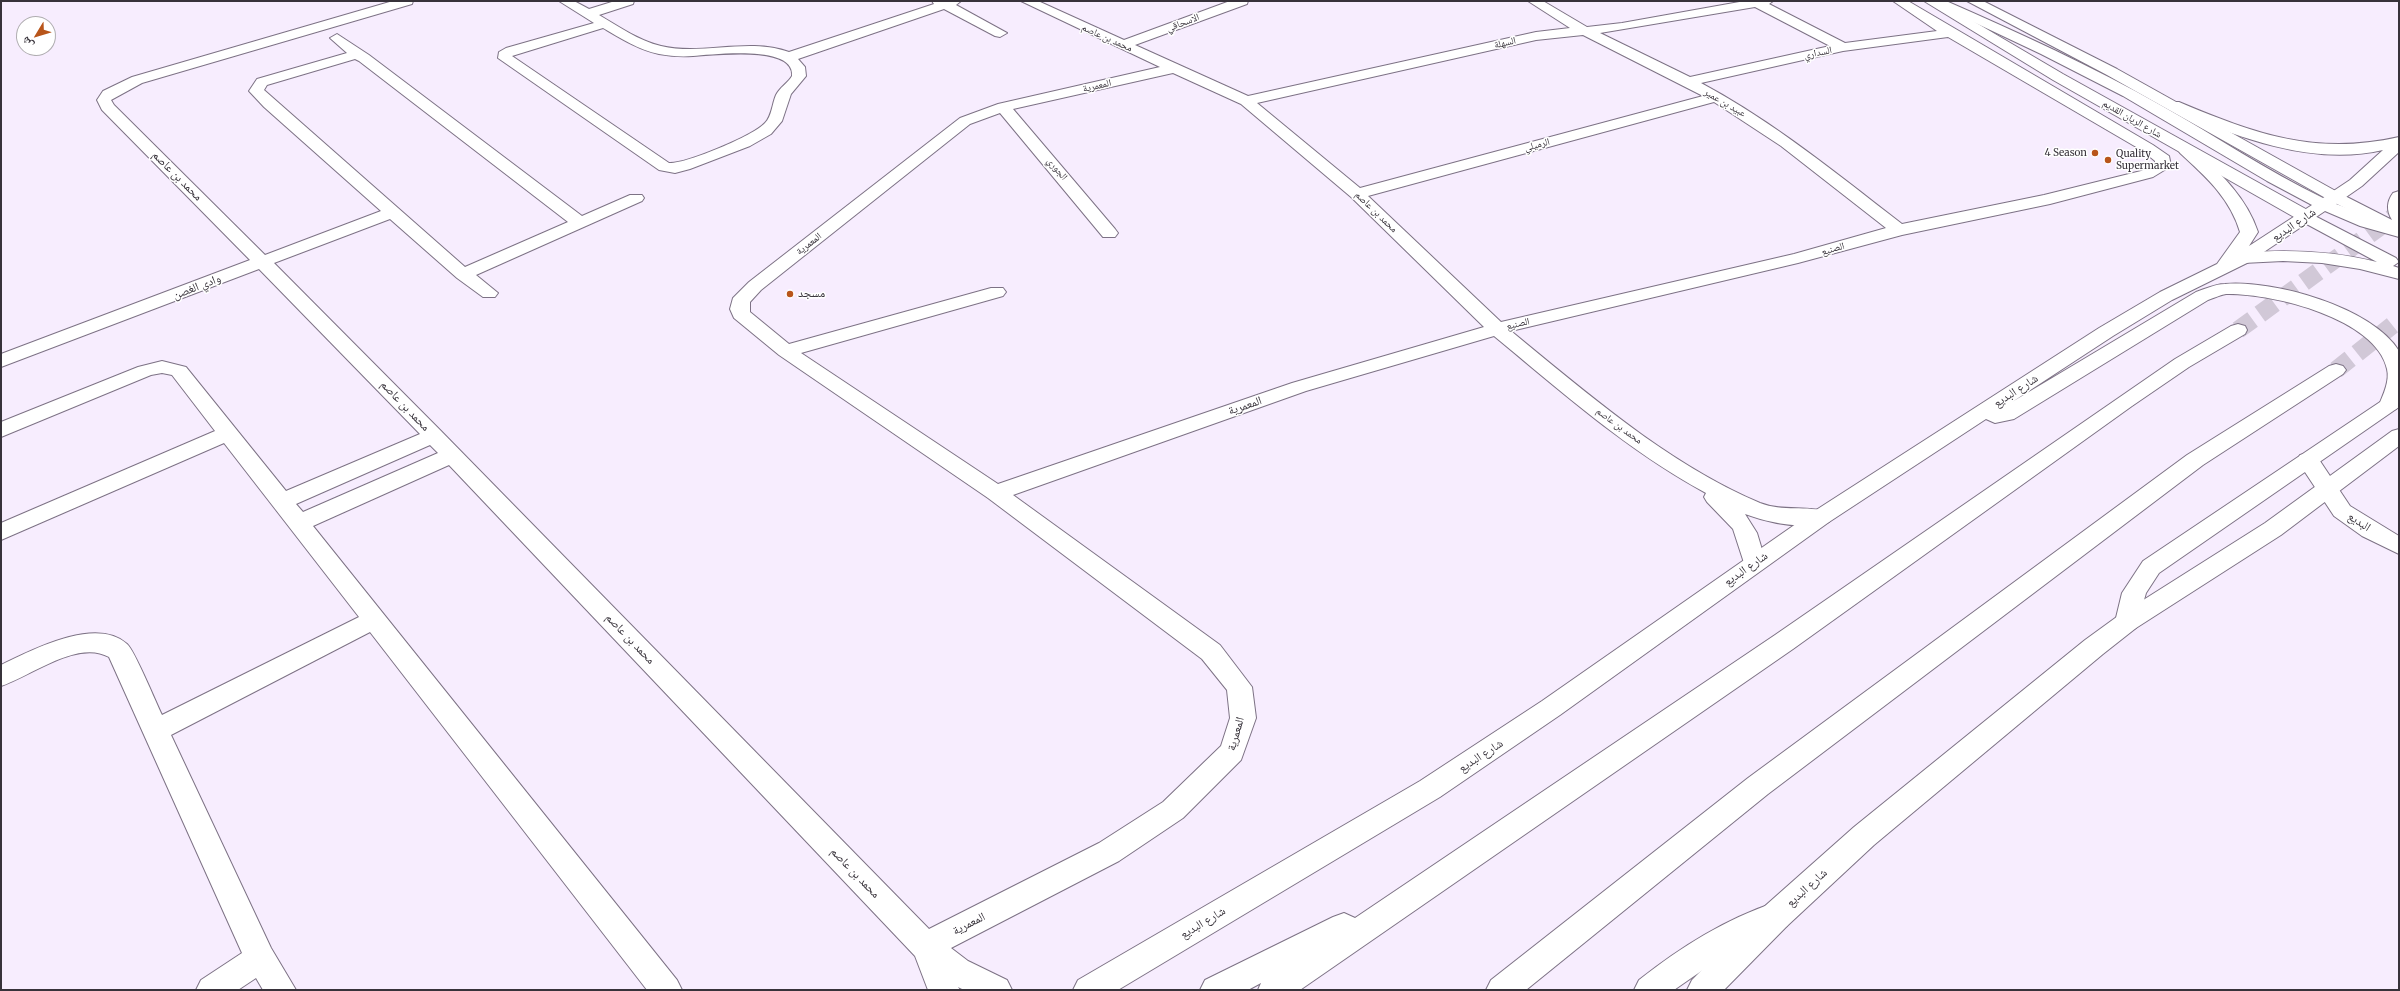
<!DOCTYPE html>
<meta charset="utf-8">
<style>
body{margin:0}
#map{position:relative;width:2400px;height:991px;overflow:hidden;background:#f7edfe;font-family:Merriweather,"Noto Naskh Arabic",serif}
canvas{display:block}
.frame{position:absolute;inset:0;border:2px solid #37323a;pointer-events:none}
.north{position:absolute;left:16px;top:16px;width:40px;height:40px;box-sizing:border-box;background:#fff;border:1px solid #afadb0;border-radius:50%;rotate:232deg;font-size:11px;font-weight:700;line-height:16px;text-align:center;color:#37323a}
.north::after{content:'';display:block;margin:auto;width:14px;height:18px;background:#b8551a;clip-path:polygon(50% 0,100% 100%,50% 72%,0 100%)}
</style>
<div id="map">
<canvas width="2400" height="991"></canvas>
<div class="frame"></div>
<div class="north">ش</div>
</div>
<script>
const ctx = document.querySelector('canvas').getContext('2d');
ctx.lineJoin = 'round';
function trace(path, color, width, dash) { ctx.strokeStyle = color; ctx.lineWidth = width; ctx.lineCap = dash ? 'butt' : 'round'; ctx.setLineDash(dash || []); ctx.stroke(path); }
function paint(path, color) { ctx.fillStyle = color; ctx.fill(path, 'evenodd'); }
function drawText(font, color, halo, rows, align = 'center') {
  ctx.font = font + ' Merriweather,"Noto Naskh Arabic",serif'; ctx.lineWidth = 3; ctx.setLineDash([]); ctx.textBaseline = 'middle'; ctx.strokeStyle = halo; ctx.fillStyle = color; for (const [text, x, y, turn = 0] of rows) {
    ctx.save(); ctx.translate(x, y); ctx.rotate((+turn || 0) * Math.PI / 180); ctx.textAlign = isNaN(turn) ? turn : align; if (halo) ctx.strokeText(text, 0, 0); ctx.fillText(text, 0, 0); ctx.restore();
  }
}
trace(new Path2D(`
 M 2238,330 L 2399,213
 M 2336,370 L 2399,320`), '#d1c8d7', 18, [18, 9]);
const minor = new Path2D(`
 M 393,1 L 413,1 L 412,4 L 142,83 L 111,100 L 114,105 L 265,255 L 381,211 L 264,107 L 249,91 L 257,79 L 347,53 L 330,38 L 337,34 L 369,55 L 582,216 L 630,195 L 642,195 L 644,198 L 642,201 L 476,275 L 498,293 L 495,297 L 483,297 L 457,278 L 390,219 L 274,263 L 441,431 L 929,929 L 1099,843 L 1163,802 L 1221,746 L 1230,718 L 1227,690 L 1202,659 L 988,498 L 779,355 L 734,318 L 730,309 L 733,298 L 749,282 L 960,118 L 998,104 L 1160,67 L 1021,1 L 1038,1 L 1124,40 L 1230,1 L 1248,1 L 1247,4 L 1135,45 L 1248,96 L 1536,32 L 1570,28 L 1528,1 L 1543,1 L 1587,27 L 1622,23 L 1745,1 L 1773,1 L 1769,4 L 1845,43 L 1937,31 L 1893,1 L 1908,1 L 2153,145 L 2169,156 L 2171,166 L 2153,177 L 2050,204 L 1902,235 L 1798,263 L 1511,331 C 1588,394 1668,464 1760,503 C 1783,512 1806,505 1829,512 L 1832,517 L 1829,522 C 1802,530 1770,523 1745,514 L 1757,533 L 1766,563 L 1762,569 L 1754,571 L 1746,569 L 1733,529 L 1707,502 L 1704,497 L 1706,493 C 1628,451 1562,392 1494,336 L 1306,391 L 1013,495 L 1220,645 L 1252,687 L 1256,718 L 1241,760 L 1183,818 L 1119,861 L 951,948 L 968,961 L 1007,980 L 1012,990 L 964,990 L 958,987 L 960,990 L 928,990 L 915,956 L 449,465 L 313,526 L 677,980 L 682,990 L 647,990 L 370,632 L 171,735 L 271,948 L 296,990 L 263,990 L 256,978 L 238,990 L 196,990 L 201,980 L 242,953 L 109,657 C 78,639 31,676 1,686 L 1,665 C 32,650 96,616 127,644 C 135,651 156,703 162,715 L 359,617 L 224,443 L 1,540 L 1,523 L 215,431 L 172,375 L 162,373 L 151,375 L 1,437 L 1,422 L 138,367 L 162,361 L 186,367 L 286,491 L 420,434 L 259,269 L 1,367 L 1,354 L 250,260 L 102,110 L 97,100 L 103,91 L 132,77 ZM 1755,7 L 1830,46 L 1690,77 L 1600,33 ZM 1583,35 L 1703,96 L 1360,188 L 1257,103 L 1536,40 ZM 1948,37 L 2143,151 L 2155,161 L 2155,164 L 2141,171 L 2044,195 L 1902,224 C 1837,174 1774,122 1701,83 L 1843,51 ZM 355,59 L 359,61 L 568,222 L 465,267 L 264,90 L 267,85 ZM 1173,73 L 1241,104 L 1351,197 L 1484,327 L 1292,383 L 998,484 L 801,353 L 1003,296 L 1006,292 L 1003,288 L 991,288 L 789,344 L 750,312 L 750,302 L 761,290 L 970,124 L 1000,113 L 1103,237 L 1115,237 L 1118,233 L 1115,229 L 1013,109 ZM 1714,102 L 1781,146 L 1886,228 L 1794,254 L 1501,322 L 1368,196 ZM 430,445 L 438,453 L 303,512 L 296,504 Z
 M 559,1 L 574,1 L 589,9 L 615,1 L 634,1 L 633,4 L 599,15 C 618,26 639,41 661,46 C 703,56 747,37 789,52 L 934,4 L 932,1 L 961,1 L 956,5 L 1007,33 L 1000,37 L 995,36 L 944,9 L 798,59 L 805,67 L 806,76 L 791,94 L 782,121 L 771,134 L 750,146 L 690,169 L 675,173 L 659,170 L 498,58 L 499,52 L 506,48 L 594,23 ZM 603,28 C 620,38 639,50 659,54 C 670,56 681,57 693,56 C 712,55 795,44 792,76 C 788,83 780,87 776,95 C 772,104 772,116 765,123 C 753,136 686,164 669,163 L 512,56 Z
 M 1924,1 L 1939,1 L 2063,74 L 2313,213 L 2315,217 L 2313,221 L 2301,221 L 2053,80 Z
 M 1967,1 L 1983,1 L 2117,69 L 2341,194 L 2343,197 L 2341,200 L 2329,200 L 2107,75 Z
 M 2308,453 L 2316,455 L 2350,506 L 2399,536 L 2399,554 L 2362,536 L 2334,516 L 2297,460 L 2300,455 Z`);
const major = new Path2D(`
 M 1929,1 L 1946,1 C 2019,33 2092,66 2162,106 C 2216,136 2267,171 2323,198 L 2350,180 L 2383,150 C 2310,167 2235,136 2169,108 L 2167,105 L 2169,102 L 2179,102 C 2255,134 2316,156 2399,137 L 2399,152 L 2362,186 L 2336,204 L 2399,227 L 2399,237 L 2360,226 L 2325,211 L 2249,262 L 2172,300 L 2113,336 L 2012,402 L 2196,292 C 2205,289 2215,284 2225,284 C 2274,280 2372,307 2399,351 L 2399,405 L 2396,409 L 2389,411 L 2382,409 L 2379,405 C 2383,395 2390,381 2387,369 C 2376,318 2271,293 2226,294 C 2220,295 2214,298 2208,300 L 2014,419 L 1995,423 L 1986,419 L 1829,522 L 1560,715 L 1440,797 L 1118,990 L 1073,990 L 1078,980 L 1420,781 L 1542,701 L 1813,512 L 2099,328 L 2160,292 L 2217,264 L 2240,232 C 2230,198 2206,177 2180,153 L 2178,150 L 2180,147 L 2192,147 C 2219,172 2246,196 2258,232 L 2249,246 L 2312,205 L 2267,181 L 2123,96 L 2041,54 Z
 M 2399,429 L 2399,446 L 2281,535 L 2136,628 L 2103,654 L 1874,845 L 1787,926 L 1724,990 L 1687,990 L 1692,980 L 1765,906 L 1854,827 L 2085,640 L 2118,616 L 2265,523 L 2392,431 Z`);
const highway = new Path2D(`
 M 2399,191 L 2399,235 L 2329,200 L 2327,197 L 2329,194 L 2341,194 L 2392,220 C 2386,210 2387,201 2393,193 Z
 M 2307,212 L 2396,258 L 2399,262 L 2393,266 L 2399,268 L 2399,279 L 2360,269 L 2322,263 L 2283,261 L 2243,263 L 2237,262 L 2234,258 L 2237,254 L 2243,253 C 2289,249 2332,251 2377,262 L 2301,221 L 2299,217 L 2301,213 Z
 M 2238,324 L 2245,326 L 2247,330 L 2245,334 L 2189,367 L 2132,406 L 1793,649 L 1300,990 L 1258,990 L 1261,983 L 1248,990 L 1200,990 L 1205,980 L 1333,917 L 1344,913 L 1355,918 L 1775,635 L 2175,359 L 2231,326 Z
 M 2336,364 L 2343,366 L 2346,370 L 2343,374 L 2203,465 L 1768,794 L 1526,990 L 1486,990 L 1491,980 L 1748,778 L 2187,455 L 2329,366 Z
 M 2399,392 L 2399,407 L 2159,573 L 2146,593 L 2136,628 L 2127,631 L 2118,628 L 2115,622 L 2122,593 L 2143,561 L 2392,394 Z
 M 1776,902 L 1787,906 L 1791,916 L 1787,926 L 1736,947 L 1674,990 L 1634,990 L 1639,980 C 1682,946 1724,920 1776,902 Z`);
trace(minor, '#7d7285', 2);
trace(major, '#7d7285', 2);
trace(highway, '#7d7285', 2);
paint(minor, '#fff');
paint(major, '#fff');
paint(highway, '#fff');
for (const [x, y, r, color] of [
 [2095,153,4,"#b8551a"],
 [2108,160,4,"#b8551a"],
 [790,294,4,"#b8551a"]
]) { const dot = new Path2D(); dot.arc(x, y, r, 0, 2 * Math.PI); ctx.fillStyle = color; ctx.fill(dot); trace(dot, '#fff', 1.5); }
drawText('10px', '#37323a', '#fff', [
 ["الاسحاقي",1183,23,-21],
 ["محمد بن عاصم",1107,38,24],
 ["السهلة",1505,43,-13],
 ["السداري",1818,53,-12],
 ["المعمرية",1097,86,-13],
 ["عبيد بن عمير",1725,103,30],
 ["شارع الريان القديم",2132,119,30],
 ["الرميلي",1537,145,-15],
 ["الجوري",1057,169,50],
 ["محمد بن عاصم",1376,212,44],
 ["المعمرية",809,244,-38],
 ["الصنيع",1833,249,-16],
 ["الصنيع",1518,324,-13],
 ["محمد بن عاصم",1619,426,36]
]);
drawText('10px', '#37323a', '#fff', [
 ["4 Season",2087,153],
 ["Quality",2116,154,"left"],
 ["Supermarket",2116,166,"left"]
], 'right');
drawText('12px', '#37323a', '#fff', [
 ["محمد بن عاصم",177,176,45],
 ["شارع البديع",2294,225,-34],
 ["وادي الغصن",197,287,-21],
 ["شارع البديع",2016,391,-33],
 ["محمد بن عاصم",405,406,46],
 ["المعمرية",1245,406,-19],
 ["البديع",2359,522,33],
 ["شارع البديع",1746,569,-35],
 ["محمد بن عاصم",630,639,46],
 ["المعمرية",1236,734,-74],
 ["شارع البديع",1481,756,-33],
 ["محمد بن عاصم",855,873,46],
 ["شارع البديع",1807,888,-42],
 ["شارع البديع",1203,923,-31],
 ["المعمرية",969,924,-27]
]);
drawText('12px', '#37323a', '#fff', [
 ["مسجد",798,294]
], 'left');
</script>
